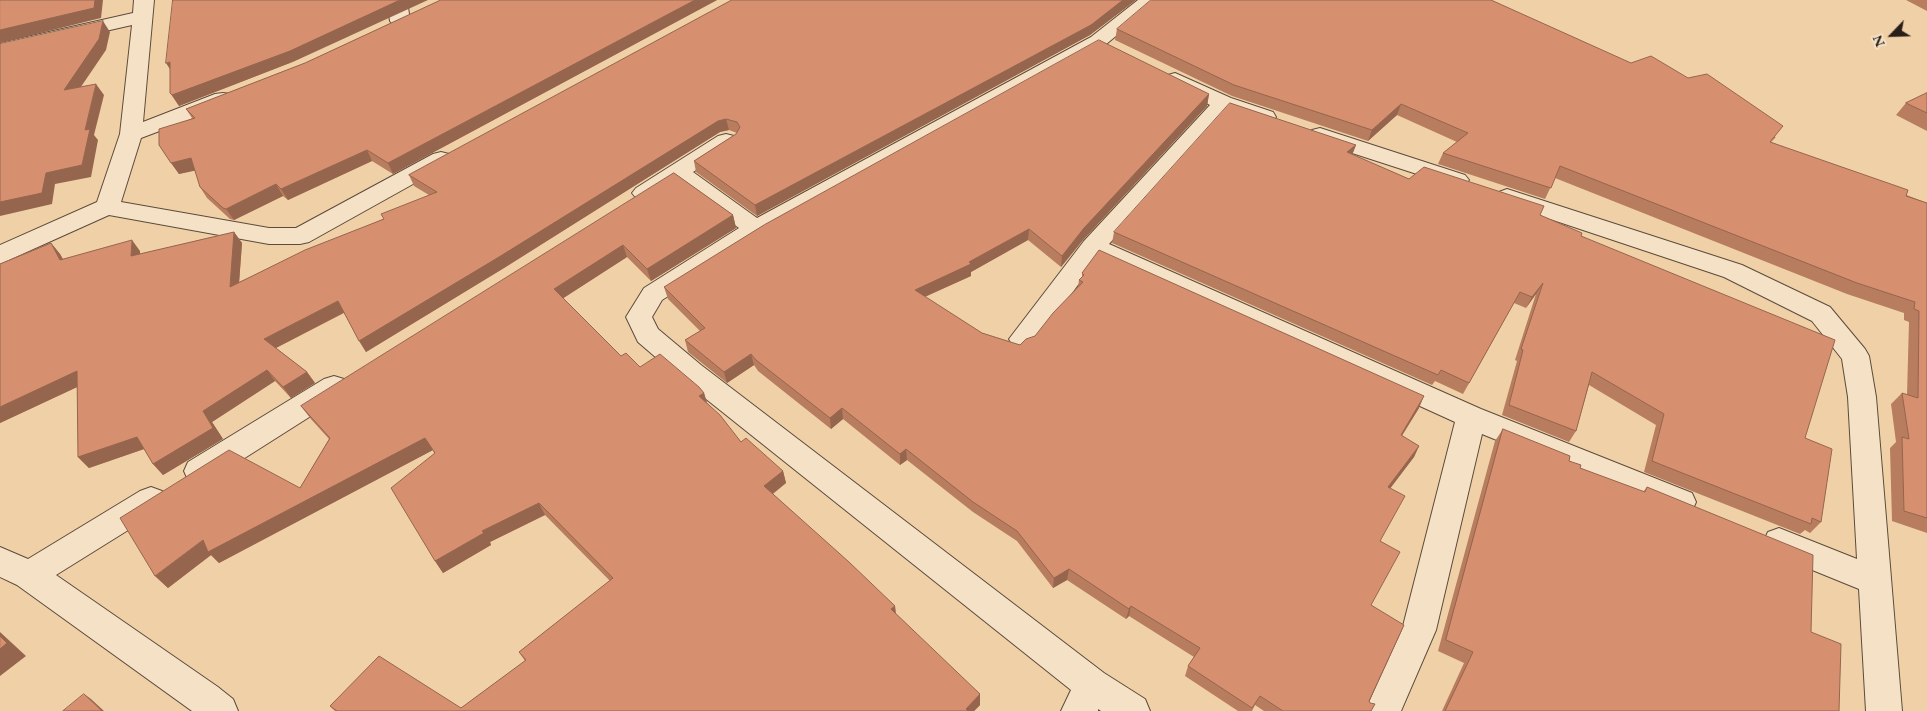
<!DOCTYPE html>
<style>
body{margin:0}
#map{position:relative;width:1927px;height:711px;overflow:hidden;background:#f0d1a7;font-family:"EB Garamond",serif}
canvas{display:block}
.north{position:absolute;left:1867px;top:10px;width:50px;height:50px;-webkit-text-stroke:4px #f5e1c6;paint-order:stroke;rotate:246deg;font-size:14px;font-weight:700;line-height:20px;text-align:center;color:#2a1e19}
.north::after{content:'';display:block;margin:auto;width:18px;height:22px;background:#2a1e19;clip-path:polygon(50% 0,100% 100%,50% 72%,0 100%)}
</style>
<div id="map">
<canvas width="1927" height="711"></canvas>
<div class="north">N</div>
</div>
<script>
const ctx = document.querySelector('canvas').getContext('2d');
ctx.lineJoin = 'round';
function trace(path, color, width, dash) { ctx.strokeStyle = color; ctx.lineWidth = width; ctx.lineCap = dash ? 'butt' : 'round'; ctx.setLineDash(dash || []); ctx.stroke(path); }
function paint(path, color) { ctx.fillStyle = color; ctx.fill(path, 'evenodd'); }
const minor = new Path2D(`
 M 134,0 L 154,0 L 143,122 L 215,94 L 223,93 L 231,94 L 234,99 L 231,104 L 141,138 L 121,202 L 269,228 L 296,228 L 433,154 L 441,152 L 449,154 L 452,159 L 449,164 L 309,242 L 300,244 L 269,244 L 109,215 L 0,264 L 0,245 L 97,202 L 120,134 L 132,25 L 0,55 L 0,43 L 133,13 Z
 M 387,0 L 407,0 L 410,21 L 407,25 L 400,27 L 393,25 L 390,21 Z
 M 1138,0 L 1160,0 L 1105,45 L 765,235 L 662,300 L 652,317 L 658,329 L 701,365 L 1104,673 L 1145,699 L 1150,711 L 1101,711 L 1098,709 L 1098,711 L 1061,711 L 1071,690 L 681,379 L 638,342 L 626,317 L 644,288 L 739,228 L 677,183 C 664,191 652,203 636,198 L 632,193 L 636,188 L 718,136 L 726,134 L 734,136 L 737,141 L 734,146 L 693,172 L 757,218 L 1091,37 Z
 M 1175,73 L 1231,98 L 1273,112 L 1276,117 L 1273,122 L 1265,124 L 1227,112 L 1109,244 L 1481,409 L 1692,493 L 1696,502 L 1692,511 L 1681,515 L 1670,511 L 1482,434 L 1436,630 L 1401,711 L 1365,711 L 1402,630 L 1455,422 L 1097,259 L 1033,346 L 1023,349 L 1013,346 L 1009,339 L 1084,241 L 1210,105 L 1168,83 L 1164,79 L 1168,75 Z
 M 1320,128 L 1465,175 L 1469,180 L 1465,185 L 1457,187 L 1312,140 L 1309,135 L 1312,130 Z
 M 1507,189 L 1742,265 L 1830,307 L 1865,349 L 1869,356 L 1876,397 L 1902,711 L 1866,711 L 1859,589 L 1768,552 L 1763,542 L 1768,532 L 1779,528 L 1857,559 L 1848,397 L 1842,359 L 1812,321 L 1724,277 L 1499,202 L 1495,197 L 1499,192 Z
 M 334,376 L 344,379 L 348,387 L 344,395 L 210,480 L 199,483 L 188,480 L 184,471 L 188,462 L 324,379 Z
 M 151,487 L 162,491 L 166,500 L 162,509 L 56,575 L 218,687 L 233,699 L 238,711 L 192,711 L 17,585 L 0,577 L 0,547 L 28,559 L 140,491 Z`);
trace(minor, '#5c4b3c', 2);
paint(minor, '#f5e1c6');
paint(new Path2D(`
 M 441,0 L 717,0 L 393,174 L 372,161 L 288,200 L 283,196 L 234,220 L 230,219 L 207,198 L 200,187 L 195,170 L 179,174 L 159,145 L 192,118 L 186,109 L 305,63 Z
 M 732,0 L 1136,0 L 1090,35 L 757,216 L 696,172 L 694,161 L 736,134 L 737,133 L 729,130 L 720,132 L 504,268 L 366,352 L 344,313 L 276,348 L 307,372 L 315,383 L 291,398 L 275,381 L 212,422 L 223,439 L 163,475 L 153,464 L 144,449 L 89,468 L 78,457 L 77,387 L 0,423 L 0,264 L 51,243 L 60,254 L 63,259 L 140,251 L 140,254 L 234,232 L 242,243 L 239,282 L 383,219 L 429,195 L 414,186 L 409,175 Z
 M 1906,0 L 1927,0 L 1927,11 Z
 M 1117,29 L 1776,137 L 1771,142 L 1927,203 L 1927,533 L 1892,521 L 1890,448 L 1896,442 L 1891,404 L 1902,393 L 1907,395 L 1909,322 L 1904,320 L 1904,313 L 1847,294 L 1555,178 L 1545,199 L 1438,164 L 1443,153 L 1457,142 L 1397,115 L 1368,141 L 1232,96 L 1115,40 Z
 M 295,61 L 179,106 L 170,93 Z
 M 1927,93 L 1927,131 L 1896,115 L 1906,103 Z
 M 1209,94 L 1207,106 L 1083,240 L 1061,267 L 1028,240 L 971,272 L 971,276 L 925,297 L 982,333 L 1020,345 L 1035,336 L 1078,287 L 1079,280 L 1082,277 L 1082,273 L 1419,408 L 1402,436 L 1419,446 L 1414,457 L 1390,488 L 1380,541 L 1371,605 L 1369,701 L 1371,711 L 1264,711 L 1255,705 L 1252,711 L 1238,711 L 1185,676 L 1188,666 L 1194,657 L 1129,616 L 1126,619 L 1067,580 L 1053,588 L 1017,541 L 973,512 L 907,460 L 900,465 L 843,419 L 831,429 L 758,371 L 754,365 L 727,383 L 688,352 L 685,340 L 700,331 L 668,299 L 664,287 Z
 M 1356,145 L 1352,155 L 1409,179 L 1540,215 L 1581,236 L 1805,438 L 1821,522 L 1810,533 L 1805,530 L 1800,534 L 1644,472 L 1656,425 L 1589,385 L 1576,431 L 1569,442 L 1502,415 L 1517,361 L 1515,360 L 1536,294 L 1526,308 L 1514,303 L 1463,394 L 1435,381 L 1432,385 L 1112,243 L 1114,232 Z
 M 674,173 L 733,215 L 736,228 L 651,281 L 627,257 L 563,298 L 621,356 L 640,367 L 704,393 L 707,403 L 741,442 L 783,471 L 786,483 L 773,494 L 895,606 L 896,614 L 980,705 L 974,711 L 335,711 L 330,706 L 461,708 L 525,661 L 519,652 L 610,581 L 545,515 L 490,542 L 491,545 L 443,573 L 435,561 L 434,453 L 433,450 L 219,563 L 211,555 L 168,588 L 155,576 L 300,488 L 329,439 L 310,418 L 301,406 Z
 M 1503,429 L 1569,461 L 1580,468 L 1643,492 L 1647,487 L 1811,632 L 1839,711 L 1442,711 L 1464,663 L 1438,651 L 1495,441 Z`), '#b87c5f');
paint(new Path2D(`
 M 95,0 L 103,0 L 101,18 L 0,43 L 0,30 Z
 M 400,0 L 428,0 L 295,61 L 179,106 L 172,95 Z
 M 695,0 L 717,0 L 393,174 L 388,163 Z
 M 1123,0 L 1136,0 L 1090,35 L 757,216 L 755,205 Z
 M 103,21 L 110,32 L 106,50 L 72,100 L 64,90 Z
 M 170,62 L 173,74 L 166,63 Z
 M 96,84 L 104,95 L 94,135 L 98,140 L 91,177 L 55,184 L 52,204 L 0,216 L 0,202 L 46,173 L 85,130 Z
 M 1209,94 L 1207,106 L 1083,240 L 1061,267 L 1062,256 L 1084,228 Z
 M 1401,104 L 1397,115 L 1368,141 L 1372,130 Z
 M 726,119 L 729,130 L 720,132 L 504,268 L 366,352 L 359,341 L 718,121 Z
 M 1356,145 L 1352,155 L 1347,152 Z
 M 367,150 L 372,161 L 288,200 L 281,189 Z
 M 191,158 L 198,170 L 179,174 L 171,163 Z
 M 276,184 L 283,196 L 234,220 L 226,209 Z
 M 733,215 L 736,228 L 651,281 L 647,269 Z
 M 1029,229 L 1028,240 L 971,272 L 971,276 L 915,301 L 915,290 L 969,262 Z
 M 234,232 L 242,243 L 238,298 L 230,287 Z
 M 132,240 L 140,251 L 140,267 L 131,256 Z
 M 51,243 L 60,254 L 69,271 L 60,260 Z
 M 623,245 L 627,257 L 559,301 L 554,289 Z
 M 1543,283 L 1536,294 L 1526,308 L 1532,297 Z
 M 338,301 L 345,312 L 272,350 L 264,339 Z
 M 751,354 L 754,365 L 727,383 L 724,372 Z
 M 267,370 L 275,381 L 212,422 L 223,439 L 163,475 L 153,464 L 203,411 Z
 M 77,371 L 88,382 L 0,423 L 0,407 Z
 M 307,372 L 315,383 L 291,398 L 283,387 Z
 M 704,393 L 708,406 L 699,396 Z
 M 1424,396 L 1419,408 L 1395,446 L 1401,435 Z
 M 842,408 L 843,419 L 831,429 L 830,418 Z
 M 137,437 L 147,448 L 89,468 L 78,457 Z
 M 425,438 L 433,450 L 219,563 L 211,555 L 168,588 L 155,576 L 203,540 Z
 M 1419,446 L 1414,457 L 1383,498 L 1388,487 Z
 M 906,449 L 907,460 L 900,465 L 900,454 Z
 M 783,471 L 786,483 L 767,498 L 764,486 Z
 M 539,503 L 545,515 L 490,542 L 491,545 L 443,573 L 435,561 L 482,531 Z
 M 1069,569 L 1067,580 L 1053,588 L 1054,578 Z
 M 895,606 L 896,617 L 891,609 Z
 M 1131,606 L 1129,616 L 1126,619 L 1129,609 Z
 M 0,632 L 26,656 L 0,676 Z
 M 84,694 L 91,699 L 104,711 L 102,711 Z
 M 980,694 L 980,705 L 974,711 L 966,711 L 966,709 Z`), '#96654e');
const building = new Path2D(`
 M 0,0 L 95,0 L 94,8 L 0,30 Z
 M 173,0 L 400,0 L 290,51 L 172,95 L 170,93 L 170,62 L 166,63 Z
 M 441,0 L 695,0 L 388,163 L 367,150 L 281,189 L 276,184 L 226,209 L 223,208 L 200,187 L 191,158 L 171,163 L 159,145 L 159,129 L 195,118 L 186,109 L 305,63 Z
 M 732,0 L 1123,0 L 1091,25 L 755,205 L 694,161 L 736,134 L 740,127 L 737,122 L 726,119 L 718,121 L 499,257 L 359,341 L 338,301 L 264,339 L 307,372 L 283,387 L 267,370 L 203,411 L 213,428 L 153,464 L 137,437 L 78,457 L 77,371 L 0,407 L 0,264 L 51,243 L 60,260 L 132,240 L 131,256 L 234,232 L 230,287 L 305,250 L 384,219 L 381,214 L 437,192 L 409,175 Z
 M 1151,0 L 1491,0 L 1631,63 L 1651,56 L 1688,78 L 1707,74 L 1783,126 L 1770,142 L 1908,190 L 1906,196 L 1927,203 L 1927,518 L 1904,511 L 1902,437 L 1909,439 L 1902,393 L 1918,398 L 1919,311 L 1914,309 L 1915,302 L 1857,283 L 1560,166 L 1551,188 L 1443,153 L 1468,133 L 1401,104 L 1372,130 L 1234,85 L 1117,29 Z
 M 103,21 L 99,39 L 64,90 L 96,84 L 85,130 L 90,129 L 82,165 L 46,173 L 42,193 L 0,202 L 0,44 Z
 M 1099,40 L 1209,94 L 1084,228 L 1062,256 L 1029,229 L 969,262 L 971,264 L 915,290 L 982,333 L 1020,345 L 1026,339 L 1035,336 L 1053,313 L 1083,282 L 1079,280 L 1084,275 L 1082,273 L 1099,250 L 1424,396 L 1401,435 L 1419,446 L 1388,487 L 1405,496 L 1380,541 L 1400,552 L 1371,605 L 1404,625 L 1369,701 L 1370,703 L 1375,704 L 1371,711 L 1283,711 L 1260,696 L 1252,708 L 1188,666 L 1200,648 L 1131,606 L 1129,609 L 1069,569 L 1054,578 L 1017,531 L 973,502 L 906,449 L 900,454 L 842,408 L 830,418 L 756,360 L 751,354 L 724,372 L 685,340 L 705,328 L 664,287 L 764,225 Z
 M 1927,93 L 1927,113 L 1906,103 Z
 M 1230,103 L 1356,145 L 1347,152 L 1409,179 L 1424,167 L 1544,206 L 1540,215 L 1582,233 L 1581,236 L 1835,340 L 1805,438 L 1832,449 L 1821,522 L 1812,518 L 1811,524 L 1652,461 L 1664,414 L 1592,372 L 1576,431 L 1509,405 L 1523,350 L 1521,349 L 1543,283 L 1532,297 L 1520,292 L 1469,383 L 1441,370 L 1438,375 L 1114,232 Z
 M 674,173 L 733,215 L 647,269 L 623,245 L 554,289 L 621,356 L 626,353 L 640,367 L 660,354 L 699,387 L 704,393 L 699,396 L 720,415 L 741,442 L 746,438 L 783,471 L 764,486 L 849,562 L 895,606 L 891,609 L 980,694 L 966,709 L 968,711 L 337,711 L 330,706 L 379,656 L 461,708 L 526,660 L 519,652 L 613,578 L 539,503 L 482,531 L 484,533 L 435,561 L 391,488 L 435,453 L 425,438 L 208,552 L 203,540 L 155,576 L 120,518 L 229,450 L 300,488 L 330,438 L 301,406 Z
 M 1503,429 L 1570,456 L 1569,461 L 1581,465 L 1580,468 L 1645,492 L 1647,487 L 1813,555 L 1811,632 L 1841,644 L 1839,711 L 1445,711 L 1473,652 L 1446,640 Z
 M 0,636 L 7,643 L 0,649 Z
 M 84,694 L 102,711 L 63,711 Z`);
paint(building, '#d6906f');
trace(building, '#96654e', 1);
</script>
